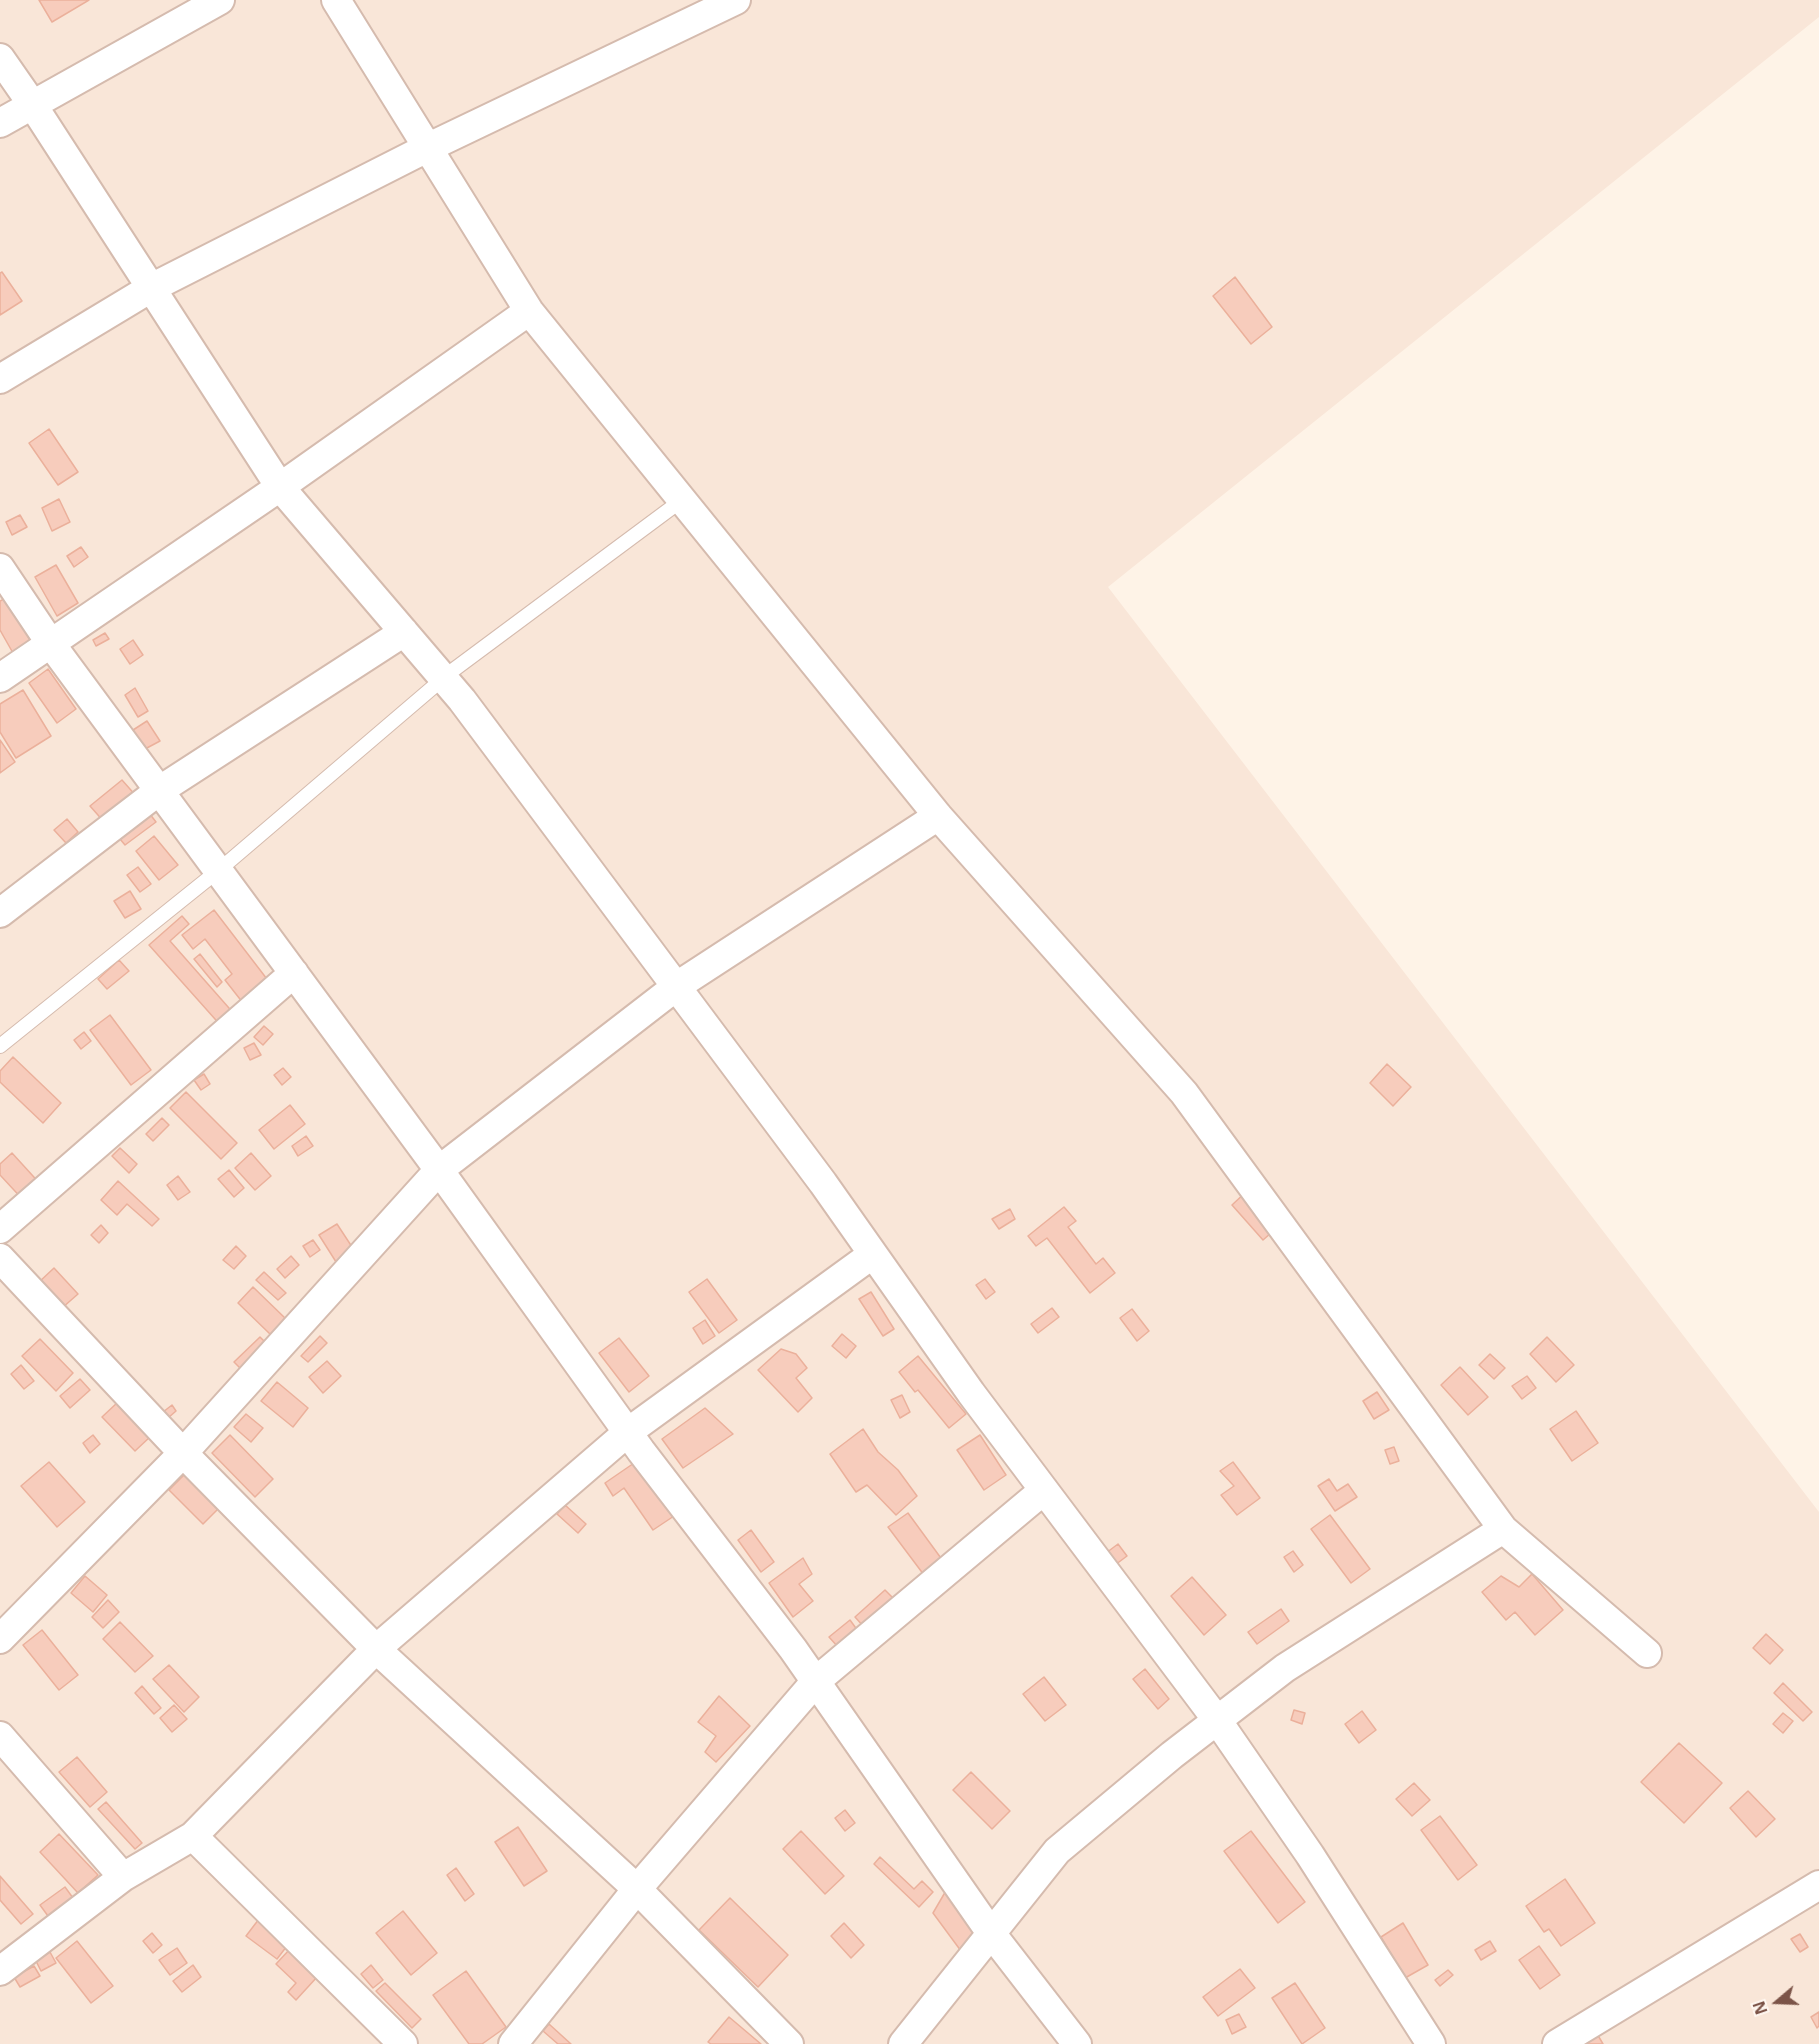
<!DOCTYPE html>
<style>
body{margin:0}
#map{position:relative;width:1819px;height:2044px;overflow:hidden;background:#fef3e7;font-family:"Open Sans",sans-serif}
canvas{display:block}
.north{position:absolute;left:1747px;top:1972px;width:60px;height:60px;-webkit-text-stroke:4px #fff7f0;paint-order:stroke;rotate:251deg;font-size:16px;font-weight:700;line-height:24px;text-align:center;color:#7c5448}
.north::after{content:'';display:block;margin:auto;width:21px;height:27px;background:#7c5448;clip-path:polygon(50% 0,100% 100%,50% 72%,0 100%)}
</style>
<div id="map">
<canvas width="1819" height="2044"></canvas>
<div class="north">N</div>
</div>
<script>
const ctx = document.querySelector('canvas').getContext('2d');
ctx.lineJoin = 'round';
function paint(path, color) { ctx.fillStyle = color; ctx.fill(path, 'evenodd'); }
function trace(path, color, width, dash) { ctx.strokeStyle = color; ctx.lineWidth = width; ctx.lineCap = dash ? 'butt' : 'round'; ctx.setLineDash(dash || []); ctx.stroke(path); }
paint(new Path2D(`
 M 0,0 L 1819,0 L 1819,17 L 1108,587 L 1819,1512 L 1819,2044 L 0,2044 Z`), '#f9e6d8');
const building = new Path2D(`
 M 39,0 L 89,0 L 52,22 Z
 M 2,272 L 22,301 L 0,315 L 0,273 Z
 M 1235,277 L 1272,327 L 1251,344 L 1213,296 Z
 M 49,429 L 78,472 L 58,485 L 29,443 Z
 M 59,499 L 70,522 L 52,531 L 42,508 Z
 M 20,515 L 27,527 L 12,535 L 6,522 Z
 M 81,547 L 88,557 L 74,567 L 67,556 Z
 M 56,565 L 78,603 L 57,616 L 35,577 Z
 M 6,598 L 31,642 L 13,653 L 0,630 L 0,601 Z
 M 105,633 L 109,639 L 96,646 L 93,640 Z
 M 133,640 L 143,655 L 130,664 L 120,649 Z
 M 48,669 L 76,709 L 57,723 L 29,683 Z
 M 135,688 L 148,711 L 138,717 L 125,695 Z
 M 23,690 L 51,736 L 16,758 L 0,732 L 0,704 Z
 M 147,721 L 160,741 L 145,749 L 133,730 Z
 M 0,740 L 15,762 L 0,773 Z
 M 122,780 L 137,797 L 105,823 L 90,806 Z
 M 146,809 L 156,822 L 125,845 L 115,833 Z
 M 67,819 L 78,832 L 66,843 L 54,830 Z
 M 154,836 L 178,865 L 159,880 L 136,851 Z
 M 138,867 L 151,884 L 140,892 L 127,875 Z
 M 130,891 L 141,909 L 125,918 L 114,901 Z
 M 214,910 L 270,983 L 243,1003 L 225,980 L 232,974 L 205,939 L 193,949 L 182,935 Z
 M 182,916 L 189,924 L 170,941 L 236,1016 L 223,1028 L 149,945 Z
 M 200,954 L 222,982 L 217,987 L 194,959 Z
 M 119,960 L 129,971 L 107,989 L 98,979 Z
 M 110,1015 L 151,1070 L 131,1085 L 90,1030 Z
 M 264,1026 L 273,1034 L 263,1045 L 254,1037 Z
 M 84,1032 L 91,1041 L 81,1049 L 74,1040 Z
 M 254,1043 L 261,1055 L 250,1060 L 244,1048 Z
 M 13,1057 L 61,1103 L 43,1123 L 0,1082 L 0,1071 Z
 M 1387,1064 L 1411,1087 L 1393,1106 L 1370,1083 Z
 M 283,1068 L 291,1077 L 282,1085 L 274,1075 Z
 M 204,1074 L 210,1084 L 201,1090 L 194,1080 Z
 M 186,1092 L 237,1143 L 221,1159 L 170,1108 Z
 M 290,1105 L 305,1124 L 274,1149 L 259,1130 Z
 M 162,1118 L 169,1125 L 153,1141 L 146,1134 Z
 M 306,1136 L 313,1146 L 298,1156 L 292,1146 Z
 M 120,1148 L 137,1164 L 129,1173 L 112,1156 Z
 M 12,1153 L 43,1187 L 26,1203 L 0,1175 L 0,1164 Z
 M 251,1153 L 271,1176 L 255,1190 L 235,1168 Z
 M 229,1170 L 244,1188 L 234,1197 L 218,1179 Z
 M 178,1176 L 190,1192 L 178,1200 L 167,1185 Z
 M 118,1181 L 159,1219 L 152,1226 L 127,1204 L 117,1215 L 101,1200 Z
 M 1248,1190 L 1279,1226 L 1263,1240 L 1232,1205 Z
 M 1064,1207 L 1076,1221 L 1068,1227 L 1096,1264 L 1103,1258 L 1115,1273 L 1090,1293 L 1047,1238 L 1036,1246 L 1028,1236 Z
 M 1010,1209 L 1015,1219 L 999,1229 L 992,1219 Z
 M 337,1224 L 356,1253 L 338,1265 L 319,1235 Z
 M 101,1225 L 108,1233 L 99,1243 L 91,1235 Z
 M 313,1240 L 320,1250 L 310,1257 L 303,1246 Z
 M 236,1246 L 246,1256 L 234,1269 L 223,1260 Z
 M 291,1256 L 299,1265 L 285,1278 L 277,1269 Z
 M 54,1268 L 78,1294 L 62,1308 L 38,1283 Z
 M 264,1272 L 286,1293 L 278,1300 L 256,1280 Z
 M 707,1279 L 737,1320 L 719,1333 L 689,1292 Z
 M 985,1279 L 995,1292 L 986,1299 L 976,1285 Z
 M 253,1287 L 286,1319 L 271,1335 L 238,1303 Z
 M 871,1292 L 894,1329 L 883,1336 L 859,1299 Z
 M 1052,1308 L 1059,1317 L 1038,1333 L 1031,1324 Z
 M 1132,1309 L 1149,1331 L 1137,1341 L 1120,1318 Z
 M 705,1320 L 715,1336 L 703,1344 L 693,1328 Z
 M 842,1334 L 856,1346 L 846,1358 L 832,1346 Z
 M 320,1336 L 327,1343 L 308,1362 L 301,1356 Z
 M 260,1337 L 268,1345 L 242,1370 L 234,1362 Z
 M 1547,1337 L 1574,1365 L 1556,1382 L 1530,1354 Z
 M 619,1338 L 649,1376 L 629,1392 L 599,1353 Z
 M 40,1339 L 73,1373 L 56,1391 L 22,1356 Z
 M 781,1349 L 796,1354 L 807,1368 L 796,1378 L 812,1398 L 798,1412 L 758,1370 Z
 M 1490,1354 L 1505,1368 L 1494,1379 L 1479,1365 Z
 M 918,1356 L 966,1414 L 949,1428 L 918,1390 L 915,1392 L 899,1372 Z
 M 327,1361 L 341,1376 L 323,1393 L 309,1377 Z
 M 21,1365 L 34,1381 L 24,1389 L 11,1374 Z
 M 1460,1367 L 1488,1397 L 1468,1415 L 1441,1385 Z
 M 1527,1376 L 1536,1388 L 1522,1399 L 1512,1386 Z
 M 80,1379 L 90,1390 L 70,1408 L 60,1396 Z
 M 277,1382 L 308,1408 L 293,1427 L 261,1401 Z
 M 1377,1392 L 1389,1410 L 1374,1419 L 1363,1401 Z
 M 902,1395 L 910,1412 L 900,1418 L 891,1400 Z
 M 118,1402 L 151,1436 L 135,1451 L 102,1417 Z
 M 172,1405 L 176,1411 L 168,1418 L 163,1412 Z
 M 705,1408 L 733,1434 L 683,1468 L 662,1439 Z
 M 1576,1411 L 1598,1443 L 1572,1461 L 1550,1429 Z
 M 246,1414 L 263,1428 L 251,1442 L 234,1427 Z
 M 863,1429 L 878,1452 L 898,1470 L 917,1496 L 896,1515 L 867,1485 L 856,1492 L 830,1454 Z
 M 93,1435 L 100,1444 L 90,1453 L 83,1443 Z
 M 230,1435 L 273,1479 L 255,1497 L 212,1453 Z
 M 980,1435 L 1006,1475 L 984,1490 L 957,1450 Z
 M 1394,1447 L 1399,1461 L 1390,1464 L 1385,1450 Z
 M 637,1461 L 674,1516 L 653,1530 L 624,1488 L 613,1496 L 605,1483 Z
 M 49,1462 L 85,1502 L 57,1527 L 21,1486 Z
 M 1233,1462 L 1260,1498 L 1237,1515 L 1221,1495 L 1234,1486 L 1220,1471 Z
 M 186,1473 L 219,1508 L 203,1524 L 169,1490 Z
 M 1329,1479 L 1337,1491 L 1348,1484 L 1357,1497 L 1335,1511 L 1318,1486 Z
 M 565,1505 L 586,1524 L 578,1533 L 557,1514 Z
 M 908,1513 L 946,1565 L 927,1579 L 888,1527 Z
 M 1330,1515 L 1370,1569 L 1351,1583 L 1311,1529 Z
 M 751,1530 L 774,1562 L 761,1572 L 738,1540 Z
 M 1118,1544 L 1127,1556 L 1115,1565 L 1106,1553 Z
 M 1293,1551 L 1303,1565 L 1294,1572 L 1284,1557 Z
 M 803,1558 L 812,1574 L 799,1584 L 813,1601 L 793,1617 L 769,1583 Z
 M 1532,1574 L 1563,1610 L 1535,1635 L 1515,1612 L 1506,1620 L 1482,1592 L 1501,1576 L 1519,1587 Z
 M 85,1576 L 107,1595 L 93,1612 L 71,1593 Z
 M 1192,1577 L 1226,1615 L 1204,1635 L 1171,1596 Z
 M 885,1590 L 895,1600 L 864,1627 L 855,1617 Z
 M 108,1600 L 119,1612 L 103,1628 L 92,1617 Z
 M 1281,1609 L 1289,1621 L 1257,1644 L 1248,1632 Z
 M 850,1620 L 858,1631 L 838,1647 L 829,1637 Z
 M 120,1622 L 153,1656 L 135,1672 L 103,1639 Z
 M 42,1630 L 78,1675 L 59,1690 L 23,1645 Z
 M 1766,1634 L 1783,1650 L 1770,1664 L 1753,1648 Z
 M 169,1665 L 199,1697 L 184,1712 L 153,1679 Z
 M 1145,1669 L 1169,1699 L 1158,1709 L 1133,1679 Z
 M 1044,1677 L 1066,1705 L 1045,1721 L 1023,1694 Z
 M 1783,1683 L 1812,1712 L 1803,1721 L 1774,1693 Z
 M 142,1686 L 161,1708 L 154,1714 L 135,1693 Z
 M 719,1696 L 750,1726 L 716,1762 L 705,1752 L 716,1736 L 698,1722 Z
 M 174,1705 L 187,1719 L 172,1732 L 160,1718 Z
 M 1294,1710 L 1305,1713 L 1302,1724 L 1291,1720 Z
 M 1362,1711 L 1376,1730 L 1359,1743 L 1345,1724 Z
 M 1783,1713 L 1793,1721 L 1783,1733 L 1773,1724 Z
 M 1679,1743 L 1722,1783 L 1684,1823 L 1641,1782 Z
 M 77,1757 L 107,1792 L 90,1807 L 59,1772 Z
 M 971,1772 L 1010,1811 L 992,1829 L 953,1790 Z
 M 1414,1783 L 1430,1800 L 1412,1816 L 1396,1799 Z
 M 1748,1791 L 1775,1819 L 1756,1837 L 1730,1808 Z
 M 106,1802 L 142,1843 L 135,1849 L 98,1809 Z
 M 845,1810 L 855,1823 L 845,1831 L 835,1818 Z
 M 1440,1816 L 1477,1865 L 1458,1880 L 1421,1830 Z
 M 518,1827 L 547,1871 L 524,1886 L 495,1842 Z
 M 801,1831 L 844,1876 L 825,1894 L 783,1849 Z
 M 1251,1831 L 1305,1902 L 1278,1923 L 1224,1851 Z
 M 59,1834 L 98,1875 L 78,1893 L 40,1852 Z
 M 880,1857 L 914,1889 L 922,1881 L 933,1892 L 919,1907 L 874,1864 Z
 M 456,1868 L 474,1894 L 465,1901 L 447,1875 Z
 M 0,1876 L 33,1914 L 21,1924 L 0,1900 Z
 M 1565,1879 L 1595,1923 L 1561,1946 L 1549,1929 L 1544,1932 L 1526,1906 Z
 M 65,1887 L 73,1898 L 48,1916 L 40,1905 Z
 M 947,1889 L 982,1934 L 961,1951 L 933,1913 Z
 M 730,1898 L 788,1955 L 758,1987 L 699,1930 Z
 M 403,1911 L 437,1953 L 411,1975 L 376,1933 Z
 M 259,1919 L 290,1942 L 277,1959 L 246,1936 Z
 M 844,1923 L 864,1945 L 851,1958 L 831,1936 Z
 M 1403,1923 L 1428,1965 L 1405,1978 L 1381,1937 Z
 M 152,1933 L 162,1945 L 153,1953 L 143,1941 Z
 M 1800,1934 L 1808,1947 L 1800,1952 L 1791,1939 Z
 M 77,1941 L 113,1986 L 91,2003 L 56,1958 Z
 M 1490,1941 L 1496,1951 L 1481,1960 L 1475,1950 Z
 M 1539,1946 L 1560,1975 L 1540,1989 L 1519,1960 Z
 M 177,1948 L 187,1963 L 170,1975 L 159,1960 Z
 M 290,1949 L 318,1976 L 296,2000 L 288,1992 L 296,1983 L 276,1964 Z
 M 50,1952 L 56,1963 L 41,1971 L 36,1961 Z
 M 193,1965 L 201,1977 L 182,1992 L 173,1981 Z
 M 371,1965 L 383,1980 L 373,1988 L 361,1974 Z
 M 34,1966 L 40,1976 L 20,1987 L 14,1977 Z
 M 1240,1969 L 1255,1988 L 1218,2016 L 1203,1997 Z
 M 1448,1970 L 1453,1975 L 1440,1986 L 1435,1980 Z
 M 466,1971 L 506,2027 L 482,2044 L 469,2044 L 433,1995 Z
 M 385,1983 L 421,2019 L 412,2028 L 376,1991 Z
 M 1295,1983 L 1325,2028 L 1302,2044 L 1272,1998 Z
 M 1819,2012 L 1819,2026 L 1817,2028 L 1811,2017 Z
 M 1239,2014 L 1246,2027 L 1232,2034 L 1226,2020 Z
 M 729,2017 L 761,2044 L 711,2044 L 708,2042 Z
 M 549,2024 L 571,2044 L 558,2044 L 543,2031 Z
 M 1596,2032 L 1603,2044 L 1576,2044 Z`);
paint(building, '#f7ccbc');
trace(building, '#ebb09b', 1.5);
const service = new Path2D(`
 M 0,1046 L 219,870 L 452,671 L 682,500`);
const minor = new Path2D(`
 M 336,0 L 529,311 L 938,816 L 1184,1093 L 1503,1529 L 1647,1653
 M 0,58 L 32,104 L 280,487 L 462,700 L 823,1183 L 971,1393 L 1217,1720 L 1310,1855 L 1431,2044
 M 0,123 L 220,0
 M 0,379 L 151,288 L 427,148 L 736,0
 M 0,568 L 51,644 L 439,1170 L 641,1451 L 793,1649 L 991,1933 L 1077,2044
 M 0,678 L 280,487 L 529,311
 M 0,913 L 160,790 L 404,632
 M 0,1229 L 294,973
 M 0,1258 L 183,1453 L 376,1649 L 637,1889 L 789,2044
 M 0,1639 L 183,1453 L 439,1170 L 677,986 L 938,816
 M 0,1736 L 123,1877
 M 193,1836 L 403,2044
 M 0,1971 L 123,1877 L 193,1836 L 376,1649 L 628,1432 L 873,1254
 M 513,2044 L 637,1889 L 816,1681 L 1044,1490
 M 903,2044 L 1057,1851 L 1172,1755 L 1285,1668 L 1503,1529
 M 1557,2044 L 1819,1885`);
trace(service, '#d5bbae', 16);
trace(minor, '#d5bbae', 32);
trace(service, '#fff', 14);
trace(minor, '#fff', 28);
</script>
